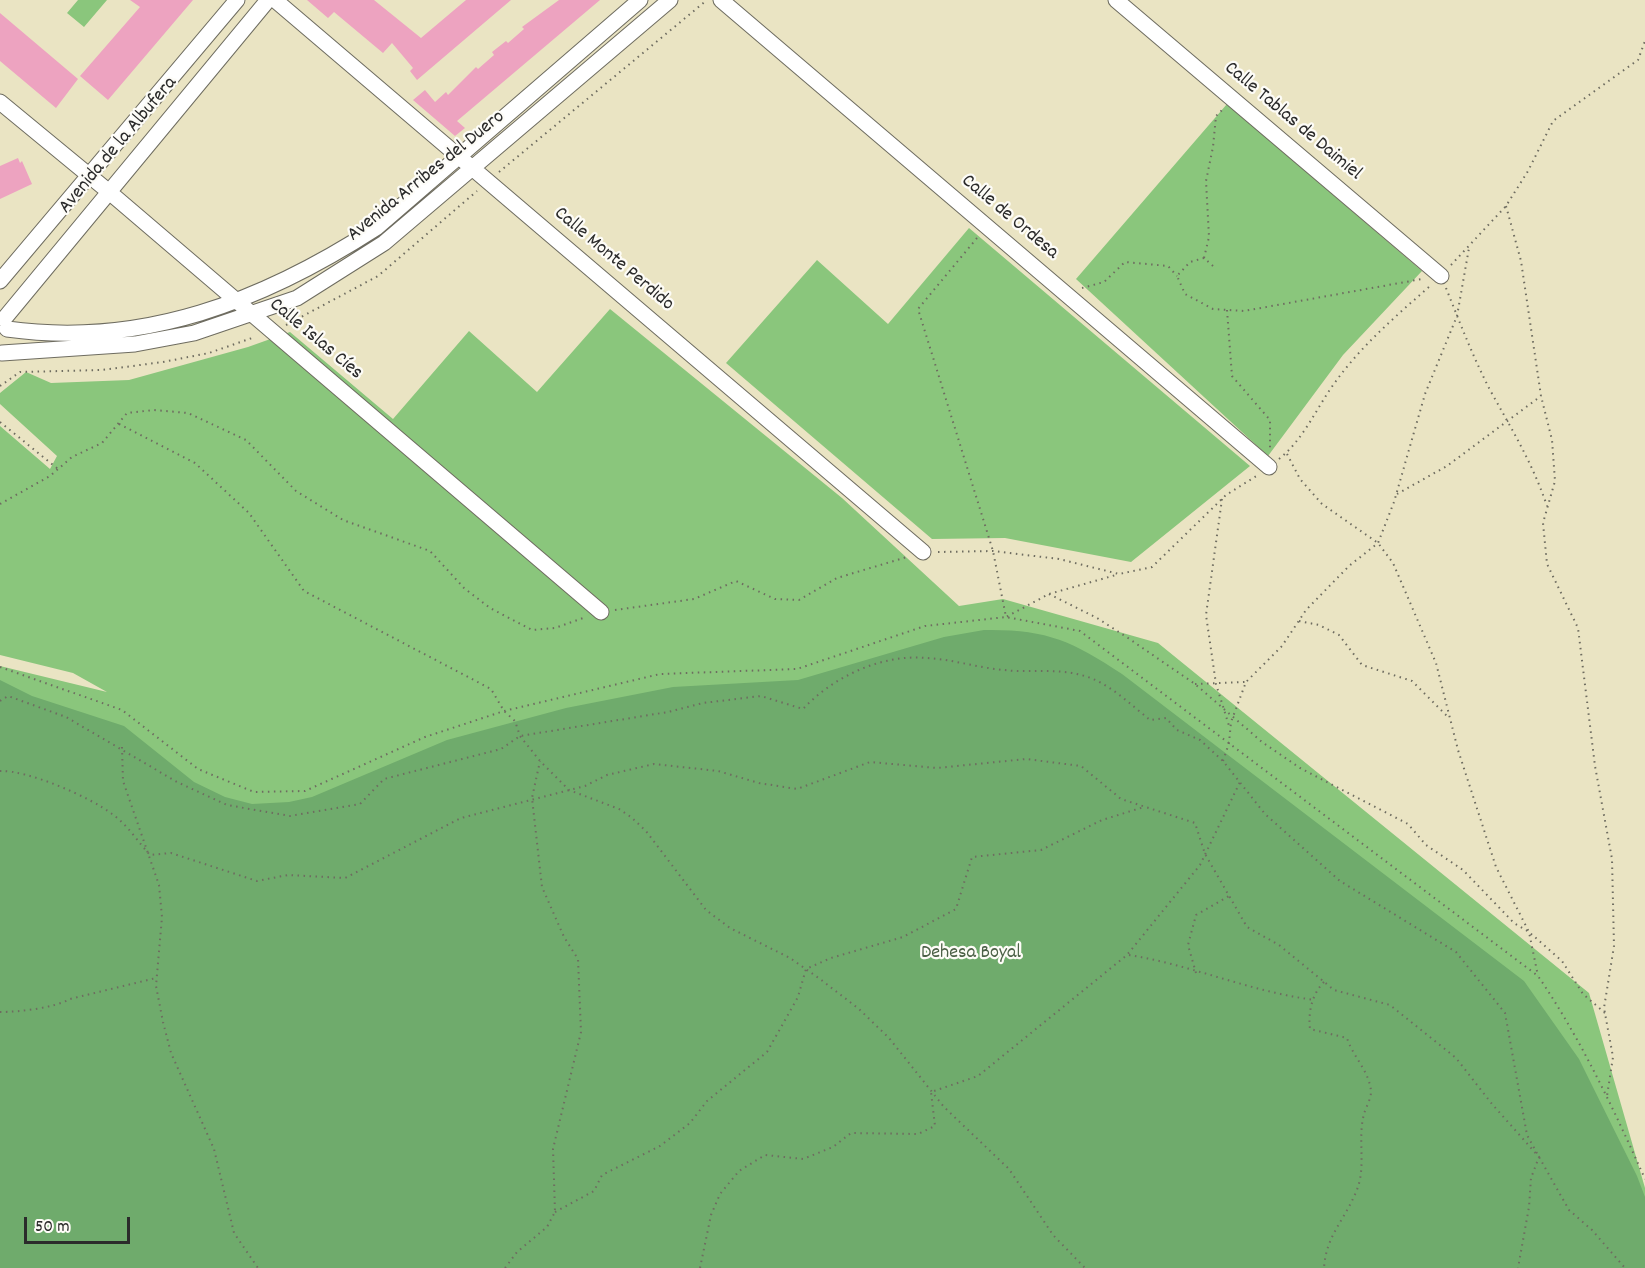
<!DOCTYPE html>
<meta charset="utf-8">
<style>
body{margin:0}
#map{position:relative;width:1645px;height:1268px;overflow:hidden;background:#eae4c3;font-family:Dekko,sans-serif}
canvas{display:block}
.scale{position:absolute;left:24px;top:1217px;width:106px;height:27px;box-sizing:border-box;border:3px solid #2b2b2b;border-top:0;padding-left:8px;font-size:18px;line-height:21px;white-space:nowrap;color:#2b2b2b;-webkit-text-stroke:4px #fdfcf7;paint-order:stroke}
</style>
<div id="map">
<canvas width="1645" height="1268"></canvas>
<div class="scale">50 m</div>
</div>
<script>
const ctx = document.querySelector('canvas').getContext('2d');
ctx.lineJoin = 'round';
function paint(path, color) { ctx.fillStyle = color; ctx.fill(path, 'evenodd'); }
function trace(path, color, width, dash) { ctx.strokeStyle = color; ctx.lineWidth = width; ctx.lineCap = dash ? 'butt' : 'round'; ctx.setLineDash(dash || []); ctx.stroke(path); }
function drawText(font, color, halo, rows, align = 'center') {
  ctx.font = font + ' Dekko,sans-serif'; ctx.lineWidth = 4.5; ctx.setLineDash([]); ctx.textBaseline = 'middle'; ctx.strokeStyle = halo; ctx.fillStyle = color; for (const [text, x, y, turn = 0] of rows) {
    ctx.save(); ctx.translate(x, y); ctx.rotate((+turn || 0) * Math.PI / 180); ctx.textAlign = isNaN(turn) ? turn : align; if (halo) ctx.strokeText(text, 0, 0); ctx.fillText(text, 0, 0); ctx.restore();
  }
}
paint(new Path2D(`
 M 78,0 L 107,0 L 84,27 L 67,13 Z
 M 1227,104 L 1422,271 L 1343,355 L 1268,456 L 1076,279 Z
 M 969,228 L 1250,466 L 1131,562 L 1005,538 L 932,539 L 726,363 L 817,260 L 888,324 Z
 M 610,309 L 842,498 L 959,606 L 1003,599 L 1158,643 L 1589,993 L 1645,1188 L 1645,1268 L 0,1268 L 0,666 L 107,692 L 73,673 L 0,655 L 0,426 L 50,469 L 57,456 L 0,404 L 0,393 L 26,372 L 51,383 L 129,380 L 248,347 L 290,332 L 393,419 L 469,331 L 537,392 Z`), '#8ac67c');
paint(new Path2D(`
 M 984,630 C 1045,629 1071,640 1122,674 L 1524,981 L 1579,1059 L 1637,1176 L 1645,1197 L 1645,1268 L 0,1268 L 0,680 L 32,696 L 124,726 L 194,782 L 225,797 L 252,804 L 289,802 L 312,797 L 447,740 L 566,708 L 673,687 L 798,680 L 944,637 Z`), '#6fab6c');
paint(new Path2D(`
 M 130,0 L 193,0 L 108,100 L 80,76 L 140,7 Z
 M 307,0 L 374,0 L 421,38 L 466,0 L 511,0 L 417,80 L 410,71 L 413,68 L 392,43 L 383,53 L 334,12 L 328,18 Z
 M 559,0 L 600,0 L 457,121 L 465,128 L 455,136 L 413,100 L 425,90 L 435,102 L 446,92 L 448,95 L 476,67 L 478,69 L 494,55 L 492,52 L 506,41 L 508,43 L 524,29 L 522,27 Z
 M 0,13 L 78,79 L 56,108 L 0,61 Z
 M 18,158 L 20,163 L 22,161 L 32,184 L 0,199 L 0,166 Z`), '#eda3c0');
const street = new Path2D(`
 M 275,0 L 923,552
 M 721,0 L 1269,467
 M 1116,0 L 1441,276
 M 0,102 L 108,191 L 601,612
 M 0,281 L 237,0
 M 4,319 L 268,0
 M 7,329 C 143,348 263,301 376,228 L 640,0
 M 2,353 L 135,344 L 194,333 L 297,298 L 384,243 L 670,0`);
trace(street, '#6e6c60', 17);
trace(new Path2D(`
 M 499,172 L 707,0
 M 1506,206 L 1521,261 L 1541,396 L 1552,440 L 1555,481 L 1543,523 L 1547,564 L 1578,628 L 1595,766 L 1612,859 L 1614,946 L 1604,1008 L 1613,1057 L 1607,1096
 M 977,238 L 918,309 L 993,551 L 1006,617 L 1049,594 L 1116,575
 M 1204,258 L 1209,237 L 1206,181 L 1213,147 L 1216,116 L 1222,110
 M 1451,265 L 1506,206 L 1528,171 L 1553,121 L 1638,60 L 1645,41
 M 1213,266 L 1204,258 L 1190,262 L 1177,276 L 1185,294 L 1213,309 L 1244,311 L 1422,279
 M 1082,288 L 1104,282 L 1125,262 L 1168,266 L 1177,276
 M 1446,288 C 1460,323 1473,357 1490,390 C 1512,430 1532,462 1547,506
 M 1227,310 L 1232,376 L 1270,420 L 1270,450
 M 286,325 L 378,276 L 477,191
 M 0,386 L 20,372 L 102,370 L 163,362 L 209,353 L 255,337
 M 0,422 L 58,469
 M 119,424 L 195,463 L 249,513 L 304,591 L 491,689 L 504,711 L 515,721 L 520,736 L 540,761 L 569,790 L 619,809 L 631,817 L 646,831 L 706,910 L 730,928 L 790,958 L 820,979 L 859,1009 L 889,1038 L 944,1107 L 1009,1169 L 1053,1235 L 1085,1268
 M 1287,454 L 1300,479 L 1322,504 L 1378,543 L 1393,563 L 1436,663 L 1458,750 L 1496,867 L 1529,932 L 1538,976
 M 1279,459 C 1305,438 1316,408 1336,381 C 1363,344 1396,316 1430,286
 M 1397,494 L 1447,466 L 1541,396
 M 1222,499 L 1206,615 L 1216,684 L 1230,729
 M 0,504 L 50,476 L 72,457 L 102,443 L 127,413 L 154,410 L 188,413 L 246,440 L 296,491 L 343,520 L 430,551 L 464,588 L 490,608 L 532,630 L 555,628 L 586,617
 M 938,552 L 993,551 L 1059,559 L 1119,574 L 1152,567 L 1226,495 L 1258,475
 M 1049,594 L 1097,618 L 1128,638 L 1195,684 L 1262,742 L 1300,768 L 1408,824 L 1426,845 L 1463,870 L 1514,923 L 1529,932 L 1562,961 L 1583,994 L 1605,1013
 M 615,610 L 694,599 L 736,581 L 775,599 L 799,600 L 837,578 L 907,557
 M 1299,621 L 1319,625 L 1339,635 L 1362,665 L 1412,681 L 1447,716
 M 0,667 L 122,710 L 198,769 L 254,792 L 305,791 L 425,737 L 504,711 L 660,674 L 797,669 L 925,626 L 1006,617 L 1080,631 L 1538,976 C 1581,1039 1614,1110 1645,1179
 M 1195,684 L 1246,682
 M 0,701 L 8,696 L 66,717 L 177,782 L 227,805 L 290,816 L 360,804 L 384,779 L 501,749 L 520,736 L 668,712 L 703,703 L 761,696 L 803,709 C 833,677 881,654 926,658 C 952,659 978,668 1004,670 C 1029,673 1056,668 1081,675 C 1107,681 1130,704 1150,720 L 1166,718 L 1177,730 L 1200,740 L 1223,761 L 1265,814 L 1340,881 L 1456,952 L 1505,1013 L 1527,1135 L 1539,1157 L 1569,1210 L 1592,1230 L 1625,1268
 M 122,747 L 123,781 L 159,885 L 162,917 L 156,986 L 163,1022 L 171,1053 L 214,1149 L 234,1233 L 258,1268
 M 1223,761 L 1229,743 L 1231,722 L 1246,682 L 1282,646 L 1306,610 L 1349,566 L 1378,543 L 1394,502 L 1425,394 L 1457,316 L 1469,248
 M 0,771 C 28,770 90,797 112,814 C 127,824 138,842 150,855 L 171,853 L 257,881 L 288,875 L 345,878 L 461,818 L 585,786 L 607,775 L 654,764 L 718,771 L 759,783 L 797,789 L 870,762 L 937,768 L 1026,759 L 1081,766 L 1121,799 L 1195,823 L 1205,854 L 1247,927 L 1279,945 L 1334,990 L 1390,1005 L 1456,1058 L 1492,1104 L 1539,1157 L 1531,1178 L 1529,1207 L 1518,1268
 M 1129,955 C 1192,965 1251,992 1315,1000
 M 1196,973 L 1188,945 L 1196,915 L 1229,896
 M 1324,982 C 1312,994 1308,1012 1310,1029 L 1347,1038 C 1353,1057 1370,1072 1371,1092 C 1371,1099 1366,1107 1364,1114 C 1357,1140 1367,1167 1356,1192 C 1344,1221 1326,1236 1324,1268
 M 0,1012 C 19,1012 54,1008 70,999 L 156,978
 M 555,1212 L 594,1191 L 602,1175 L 660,1146 L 690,1123 L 707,1101 L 767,1052 L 798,997 L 806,969 L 831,958 L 903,937 L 956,909 L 972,857 L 1041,850 L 1102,820 L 1144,807
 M 505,1268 L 517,1252 L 547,1227 L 555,1212 L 553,1149 L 581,1032 L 578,959 L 564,937 L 542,887 L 532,798 L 540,761
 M 700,1268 L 711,1215 L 720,1194 L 739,1171 L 765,1155 L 803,1159 L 833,1147 L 851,1133 L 918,1134 L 935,1126 L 931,1092 L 978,1076 L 1127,955 L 1200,865 L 1240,782`), '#6e6c60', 2, [1.5, 4.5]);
trace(street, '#fff', 15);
drawText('20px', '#2b2b2b', '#fdfcf7', [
 ["Calle Tablas de Daimiel",1292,122,40],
 ["Avenida de la Albufera",119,146,-50],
 ["Avenida Arribes del Duero",427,177,-39],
 ["Calle de Ordesa",1009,218,40],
 ["Calle Monte Perdido",613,260,40],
 ["Calle Islas Cíes",315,340,40]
]);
drawText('20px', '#4c6147', '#fdfcf7', [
 ["Dehesa Boyal",971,954]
]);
</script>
